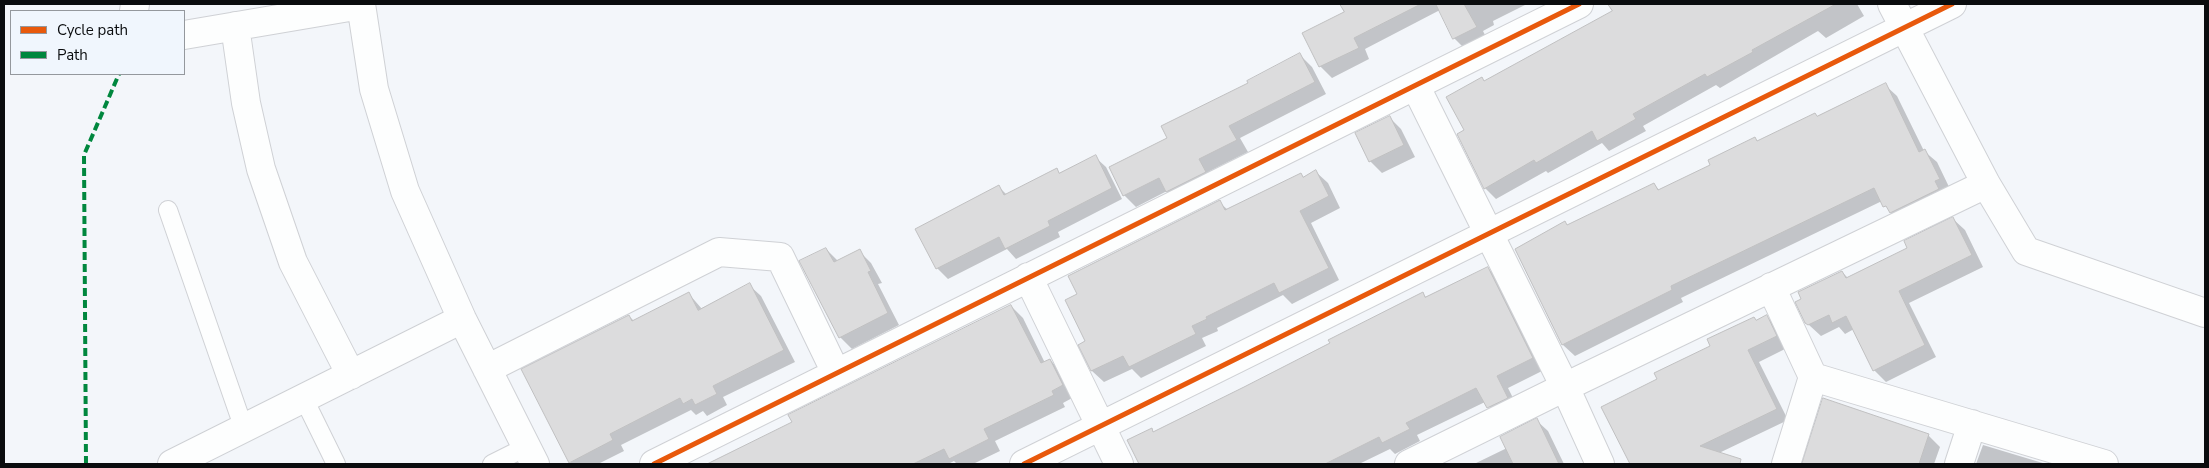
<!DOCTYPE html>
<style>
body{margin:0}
#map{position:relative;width:2209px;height:468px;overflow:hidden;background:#f3f6fa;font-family:"Nunito Sans",sans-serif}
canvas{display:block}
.frame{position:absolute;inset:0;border:5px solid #0a0c0e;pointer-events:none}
.legend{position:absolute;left:10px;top:10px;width:175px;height:65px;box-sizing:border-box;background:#f0f6fd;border:1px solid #94989d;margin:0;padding:6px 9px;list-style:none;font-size:15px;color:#0a0c0e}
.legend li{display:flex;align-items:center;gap:10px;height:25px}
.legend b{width:25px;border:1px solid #94989d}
</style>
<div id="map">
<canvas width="2209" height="468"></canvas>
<div class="frame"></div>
<ul class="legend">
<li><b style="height:6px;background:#e8590c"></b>Cycle path</li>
<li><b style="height:6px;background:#00873e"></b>Path</li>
</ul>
</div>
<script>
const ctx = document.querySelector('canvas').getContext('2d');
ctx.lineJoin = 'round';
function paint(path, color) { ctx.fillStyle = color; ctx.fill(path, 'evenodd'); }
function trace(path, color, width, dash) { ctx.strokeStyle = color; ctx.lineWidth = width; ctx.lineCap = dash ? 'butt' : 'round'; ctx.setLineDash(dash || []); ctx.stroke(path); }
paint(new Path2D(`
 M 1344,4 L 1527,4 L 1493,21 L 1494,25 L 1483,31 L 1487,39 L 1466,50 L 1454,38 L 1440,10 L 1365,49 L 1369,59 L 1332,78 L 1320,66 L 1304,33 L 1345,12 L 1342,5 Z
 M 1629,4 L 1857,4 L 1864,16 L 1826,38 L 1818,31 L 1720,88 L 1716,85 L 1643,126 L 1646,131 L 1609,151 L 1602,143 L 1548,173 L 1546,171 L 1496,199 L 1485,188 L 1465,130 L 1482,79 L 1485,82 Z
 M 1300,55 L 1312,67 L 1326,94 L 1240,138 L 1248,152 L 1210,171 L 1217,184 L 1179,203 L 1167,191 L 1136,207 L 1124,195 L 1169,139 L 1249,83 Z
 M 1885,85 L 1897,96 L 1924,151 L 1937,162 L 1951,191 L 1896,218 L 1882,201 L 1681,298 L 1683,302 L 1575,356 L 1563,345 L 1568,226 L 1654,184 L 1660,191 L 1712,165 L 1755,138 L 1758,142 L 1818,117 Z
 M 1389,117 L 1401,129 L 1415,157 L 1382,173 L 1370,161 Z
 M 1095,157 L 1106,167 L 1122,199 L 1058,232 L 1060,237 L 1016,259 L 1007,249 L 948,279 L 937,268 L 999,187 L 1007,195 L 1057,170 L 1060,174 Z
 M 1316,172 L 1328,183 L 1340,208 L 1311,223 L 1339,280 L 1292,304 L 1283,295 L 1217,328 L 1218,331 L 1202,338 L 1206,346 L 1141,378 L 1132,369 L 1104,382 L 1092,371 L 1080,345 L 1087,342 L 1078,294 L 1219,202 L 1228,210 L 1301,174 L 1304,178 Z
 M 1953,219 L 1965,230 L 1983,267 L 1909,303 L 1936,357 L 1886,382 L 1874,370 L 1854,329 L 1845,334 L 1839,327 L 1821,336 L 1809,325 L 1797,302 L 1842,272 L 1848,278 L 1909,249 Z
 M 826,249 L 838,261 L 859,251 L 871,263 L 882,283 L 878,284 L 899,325 L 852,349 L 840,337 Z
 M 1488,268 L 1499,280 L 1544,370 L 1508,388 L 1519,410 L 1499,419 L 1485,402 L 1417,435 L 1420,441 L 1395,454 L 1390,449 L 1359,464 L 1140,464 L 1129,440 L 1151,429 L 1154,433 L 1332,344 L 1422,293 L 1427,298 Z
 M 749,285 L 761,296 L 795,362 L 723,397 L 727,405 L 707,416 L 703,411 L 696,415 L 691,410 L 621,445 L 624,451 L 598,464 L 572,464 L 570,462 L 629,316 L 634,321 L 689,294 L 702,309 Z
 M 1011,306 L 1023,318 L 1045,363 L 1050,360 L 1062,372 L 1074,397 L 1063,403 L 1065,407 L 995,441 L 1000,451 L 973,464 L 957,464 L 954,461 L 948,464 L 709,464 L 794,423 Z
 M 1767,317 L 1778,328 L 1787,348 L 1759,362 L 1788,420 L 1719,453 L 1735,459 L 1741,464 L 1632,464 L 1603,407 L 1659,380 L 1712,347 Z
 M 1824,400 L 1928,435 L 1940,447 L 1934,464 L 1802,464 Z
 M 1536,420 L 1548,431 L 1564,464 L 1474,464 L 1507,448 Z
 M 1983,445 L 2046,464 L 1976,464 Z`), '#0003');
const building = new Path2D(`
 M 1340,4 L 1421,4 L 1354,38 L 1359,48 L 1319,67 L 1302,33 L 1344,12 Z
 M 1436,4 L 1464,4 L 1477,27 L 1453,39 Z
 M 1608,4 L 1836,4 L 1752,50 L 1753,52 L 1707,77 L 1705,74 L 1633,114 L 1636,119 L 1597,141 L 1592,131 L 1536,163 L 1534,160 L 1484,189 L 1457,134 L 1464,130 L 1446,97 L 1482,77 L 1484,81 L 1612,11 Z
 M 1300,53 L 1315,82 L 1229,126 L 1237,140 L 1199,159 L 1206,172 L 1166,192 L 1159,178 L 1123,196 L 1109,167 L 1167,138 L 1161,126 L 1248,83 L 1247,81 Z
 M 1886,83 L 1919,152 L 1925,149 L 1940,179 L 1935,181 L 1939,189 L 1890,213 L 1886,206 L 1883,207 L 1874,188 L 1671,286 L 1672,290 L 1562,345 L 1515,249 L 1565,221 L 1567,225 L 1654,183 L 1658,190 L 1710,165 L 1708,160 L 1755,137 L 1757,141 L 1815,113 L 1817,116 Z
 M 1390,116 L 1404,145 L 1369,162 L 1355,133 Z
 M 1096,155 L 1112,188 L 1048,221 L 1050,226 L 1005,249 L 999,237 L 936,269 L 915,229 L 999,185 L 1004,195 L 1057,168 L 1059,173 Z
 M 1316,170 L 1329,196 L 1300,211 L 1329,268 L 1279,293 L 1274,283 L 1206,317 L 1207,319 L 1192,326 L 1196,334 L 1129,367 L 1123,356 L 1091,371 L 1078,345 L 1085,341 L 1065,300 L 1077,294 L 1068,276 L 1220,200 L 1225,210 L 1301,173 L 1303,177 Z
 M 1953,217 L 1972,255 L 1899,291 L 1925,345 L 1873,371 L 1846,316 L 1832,323 L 1829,315 L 1808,325 L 1805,323 L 1795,302 L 1801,299 L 1798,292 L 1842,271 L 1846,278 L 1907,248 L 1904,241 Z
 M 826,248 L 834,262 L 860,249 L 871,271 L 868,272 L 888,313 L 839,338 L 799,261 Z
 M 1488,267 L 1533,358 L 1497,376 L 1508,398 L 1487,408 L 1476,388 L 1406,423 L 1410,429 L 1382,443 L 1379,437 L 1325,464 L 1139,464 L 1127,440 L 1152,428 L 1153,432 L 1244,387 L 1330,343 L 1328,340 L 1423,292 L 1425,297 Z
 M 750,283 L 784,350 L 713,386 L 717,394 L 695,405 L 692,399 L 683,404 L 680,398 L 610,434 L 613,440 L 569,463 L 521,369 L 629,315 L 632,321 L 689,292 L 698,310 Z
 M 1011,305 L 1041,363 L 1050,359 L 1063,385 L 1052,391 L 1054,395 L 984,429 L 989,439 L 949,459 L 944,449 L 913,464 L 707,464 L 792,422 L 788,415 Z
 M 1767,315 L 1777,336 L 1748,350 L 1777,409 L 1700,446 L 1741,459 L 1740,464 L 1630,464 L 1601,407 L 1657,379 L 1654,373 L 1710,346 L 1707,339 L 1754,317 L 1756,320 Z
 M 1823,398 L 1929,434 L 1919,464 L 1802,464 Z
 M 1537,418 L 1559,464 L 1513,464 L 1500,437 Z`);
paint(building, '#dcdcdd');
trace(building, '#c0c0c1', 1);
const service = new Path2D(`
 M 168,210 L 244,429
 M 304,399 L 336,464
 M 492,464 L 526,447`);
const minor = new Path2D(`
 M 361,4 L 374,89 L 405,191 L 462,319 L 535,464
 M 1892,4 L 1986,184 L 2026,251 L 2205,313
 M 134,11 L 135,4
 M 235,26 L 246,103 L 261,169 L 293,262 L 351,375
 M 184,35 L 361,5
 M 1416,87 L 1565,387 L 1600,464
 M 1028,277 L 1119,464
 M 1771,287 L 1813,377 L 2104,464
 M 487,369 L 719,252 L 780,257 L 836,373
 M 172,464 L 462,319
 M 654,464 L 1579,4
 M 1024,464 L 1952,4
 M 1409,464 L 1565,387 L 1986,184
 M 1786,464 L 1813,377
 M 1959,464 L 1972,424`);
trace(service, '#cfd1d5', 20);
trace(minor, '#cfd1d5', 30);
trace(service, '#fdfefe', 18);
trace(minor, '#fdfefe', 28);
trace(new Path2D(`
 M 86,464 L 84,155 L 119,74`), '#00873e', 4, [8, 4]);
trace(new Path2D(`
 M 654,464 L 1579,4
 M 1024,464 L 1952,4`), '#e8590c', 5);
</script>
